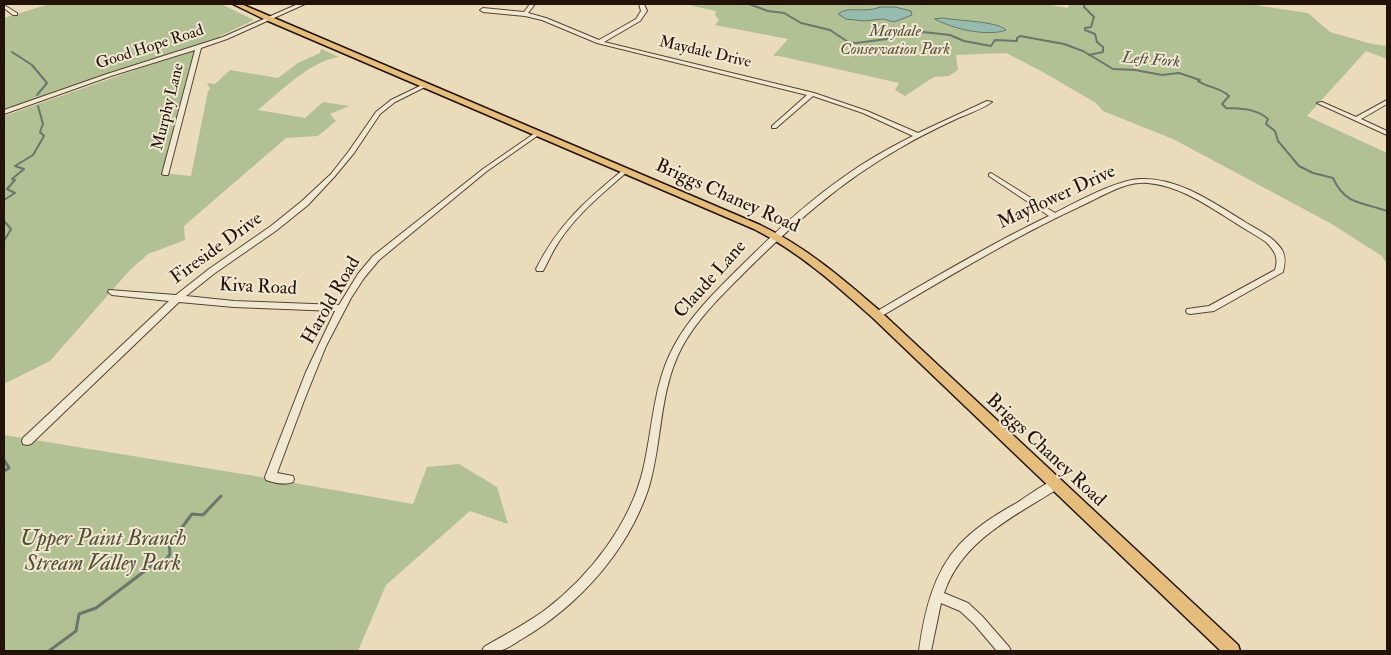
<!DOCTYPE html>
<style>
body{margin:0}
#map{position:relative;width:1391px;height:655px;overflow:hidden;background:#eadbba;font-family:"IM FELL Double Pica",serif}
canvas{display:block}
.frame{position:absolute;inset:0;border:5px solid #231207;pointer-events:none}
</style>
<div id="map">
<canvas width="1391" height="655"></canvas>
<div class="frame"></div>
</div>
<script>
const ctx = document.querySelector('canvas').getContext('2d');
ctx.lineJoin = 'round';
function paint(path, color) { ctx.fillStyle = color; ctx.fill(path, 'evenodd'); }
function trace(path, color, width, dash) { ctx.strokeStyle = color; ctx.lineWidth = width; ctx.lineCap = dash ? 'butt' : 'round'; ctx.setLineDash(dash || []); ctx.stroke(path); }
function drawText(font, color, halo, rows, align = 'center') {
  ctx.font = font + ' "IM FELL Double Pica",serif'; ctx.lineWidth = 4; ctx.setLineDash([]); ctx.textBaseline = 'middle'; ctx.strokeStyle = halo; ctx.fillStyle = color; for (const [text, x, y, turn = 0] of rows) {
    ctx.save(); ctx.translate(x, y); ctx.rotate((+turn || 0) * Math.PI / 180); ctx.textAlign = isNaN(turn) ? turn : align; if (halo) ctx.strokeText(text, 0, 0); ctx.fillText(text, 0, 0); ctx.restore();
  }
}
paint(new Path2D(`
 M 49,4 L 221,4 L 254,20 L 220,36 L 222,38 L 4,111 L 4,18 Z
 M 692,4 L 1045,4 L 1068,8 L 1069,4 L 1256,4 L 1261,6 L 1308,13 L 1330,32 L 1372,44 L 1387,46 L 1387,59 L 1366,51 L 1307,116 L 1387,153 L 1387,264 L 1382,256 L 1330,223 L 1173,139 L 1103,111 L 1096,103 L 1041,71 L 1006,53 L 956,55 L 958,70 L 949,76 L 934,77 L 905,96 L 895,90 L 899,83 L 779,56 L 773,56 L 788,39 L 715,25 L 719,20 L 715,15 L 716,11 L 692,6 Z
 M 195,49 L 163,173 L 191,176 L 208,91 L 210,89 L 207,83 L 215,84 L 230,70 L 278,78 L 298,63 L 320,53 L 321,49 L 339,57 C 310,61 280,92 258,110 L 305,118 L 323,102 L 349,106 L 330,114 L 336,121 L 318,136 L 286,138 L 184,226 L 185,240 L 148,254 L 130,270 L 50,361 L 4,384 L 4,116 Z
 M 4,435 L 255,476 L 413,504 L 427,467 L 459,464 L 497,487 L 508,524 L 470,511 L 386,585 L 358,651 L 4,651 Z`), '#b1c194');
const water = new Path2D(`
 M 880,7 L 895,7 L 911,11 L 912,15 L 894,22 L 883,19 L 864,21 L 846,19 L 838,14 C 849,5 865,14 880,7 Z
 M 943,18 C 958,21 997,21 1006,30 C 988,37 952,29 935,19 Z`);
paint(water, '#98bbb0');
trace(water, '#69776c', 1);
trace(new Path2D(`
 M 749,4 L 768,11 L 784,13 L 801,23 L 830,30 L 848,42 L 856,43 L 887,39 L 894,35 L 907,36 L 923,32 L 950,35 L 964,41 L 991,46 L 995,40 L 1017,41 L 1017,38 L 1020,36 L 1064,44 L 1083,51 L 1113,69 L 1135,70 L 1162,75 L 1179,73 L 1200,80 L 1198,81 C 1208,88 1220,87 1229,96 L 1222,104 L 1226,108 C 1241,109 1256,108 1268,119 L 1266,124 L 1275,131 L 1278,141 L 1299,166 L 1313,173 L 1333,178 C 1345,205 1362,202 1387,211
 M 1084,4 L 1084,7 L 1094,17 L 1091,27 L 1085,28 L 1085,30 L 1095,34 L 1097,42 L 1103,47 L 1103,52 L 1089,55
 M 12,52 L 32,65 L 47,83 L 37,95
 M 4,200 L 15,193 L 7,189 L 15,180 L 12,179 L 24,169 L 15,166 L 33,155 L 44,136 L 40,132 L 43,124 L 38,106
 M 4,221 L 11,229 L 4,241`), '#69776c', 2);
trace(new Path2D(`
 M 4,460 L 9,468 L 4,471
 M 49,651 L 76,631 L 79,614 L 96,608 L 154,564 L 162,565 L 170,554 L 169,540 L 180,530 L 192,514 L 203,515 L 221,496`), '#69776c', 3);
const minor = new Path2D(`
 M 298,4 L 305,4 L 227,39 L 201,48 L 168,175 L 164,175 L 162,174 L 195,50 L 111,76 L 4,114 L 4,110 L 107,74 L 223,37 Z
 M 530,4 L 535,4 L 528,13 L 546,18 L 599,40 L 636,19 L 641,11 L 639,4 L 644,4 L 647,11 L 640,21 L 604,42 L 814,93 L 867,111 L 918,133 L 987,101 L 992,102 C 982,109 968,114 956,119 C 937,128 918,137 900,148 C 840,182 791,226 743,274 C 720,297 697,319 682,347 C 658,392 663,443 648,490 C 627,552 578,606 522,639 C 515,643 506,650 498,651 C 493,652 487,651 482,651 L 484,647 C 504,635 526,624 545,610 C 590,576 630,524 643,470 C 653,428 653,384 674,346 C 690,316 715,292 739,268 C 772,235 806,203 845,176 C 866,161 889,148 913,136 L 863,113 L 813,96 L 776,128 L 772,128 L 772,126 L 807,95 L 597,43 L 542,20 L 525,16 L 483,12 L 480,10 L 483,8 L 524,12 Z
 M 4,5 L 17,13 L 17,15 L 13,15 L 4,8 Z
 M 422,85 L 427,86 L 395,102 L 380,114 L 354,153 L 335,176 L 308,205 L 277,230 L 215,273 L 186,296 L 234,301 L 339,305 L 358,274 L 373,256 L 483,169 L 535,133 L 539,133 L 540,134 L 487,171 L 379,260 L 364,278 L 351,298 L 326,346 L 305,398 L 277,473 L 293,476 L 294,479 L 293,482 C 285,485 274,483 266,480 L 265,477 L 306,372 L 335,311 L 234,307 L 179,302 L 31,444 L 27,445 L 23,444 L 22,441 L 23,438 L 169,301 L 112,295 L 108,292 L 109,290 L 176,295 L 209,269 L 271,226 L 302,201 L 331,174 L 349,151 L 376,112 L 391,100 Z
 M 1387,100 L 1387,104 L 1361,119 L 1387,131 L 1387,135 L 1317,103 L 1322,102 L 1356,117 Z
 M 625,169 L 628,171 L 627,172 C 603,193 578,213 560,240 C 553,250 549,260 543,271 L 537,271 L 536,269 C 558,225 585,201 623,170 Z
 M 991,173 L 1055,213 C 1076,202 1117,180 1140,179 C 1178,177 1214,203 1245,222 C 1258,230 1274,237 1282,250 C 1286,257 1285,264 1283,272 L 1214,311 L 1190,314 L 1187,313 L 1186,311 L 1187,309 L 1209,306 L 1275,270 C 1279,258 1275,251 1266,242 C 1256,235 1244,229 1234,222 C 1207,205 1180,186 1148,183 C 1125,181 1103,196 1083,205 C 1013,237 947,278 880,317 L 874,317 L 873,315 L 874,313 C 932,279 989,245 1049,216 L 989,176 L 989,174 Z
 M 1055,480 L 1059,482 L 1060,485 L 1059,488 C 1015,516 962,540 944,593 L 968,603 L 982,616 L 1009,647 L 1011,651 L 997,651 L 974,624 L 960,611 L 941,603 L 931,651 L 919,651 C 924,614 933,573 959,545 C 975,528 995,515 1015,504 C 1028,496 1041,485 1055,480 Z`);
const major = new Path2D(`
 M 233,4 L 241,4 L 760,225 C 806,247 843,279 881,312 L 1238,645 L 1240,651 L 1221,651 L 873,318 C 835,284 799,252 754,229 L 266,20 Z`);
trace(minor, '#554434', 2);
trace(major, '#231207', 3);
paint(minor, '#f1e8d2');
paint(major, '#e5be7d');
drawText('italic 16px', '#554f38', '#f1e8d2', [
 ["Maydale",895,33],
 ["Conservation Park",895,51]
]);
drawText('16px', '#231207', '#f1e8d2', [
 ["Good Hope Road",150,48,-18],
 ["Maydale Drive",705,53,13],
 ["Murphy Lane",169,107,-76]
]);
drawText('italic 16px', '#4c4d42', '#f1e8d2', [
 ["Left Fork",1151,61,5]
]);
drawText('19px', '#231207', '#f1e8d2', [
 ["Briggs Chaney Road",727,197,24],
 ["Mayflower Drive",1057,198,-25],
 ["Fireside Drive",217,249,-36],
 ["Claude Lane",711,280,-48],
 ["Kiva Road",258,288,3],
 ["Harold Road",332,301,-60],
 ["Briggs Chaney Road",1045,451,43]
]);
drawText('italic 22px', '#554f38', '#f1e8d2', [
 ["Upper Paint Branch",103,540],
 ["Stream Valley Park",103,565]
]);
</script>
